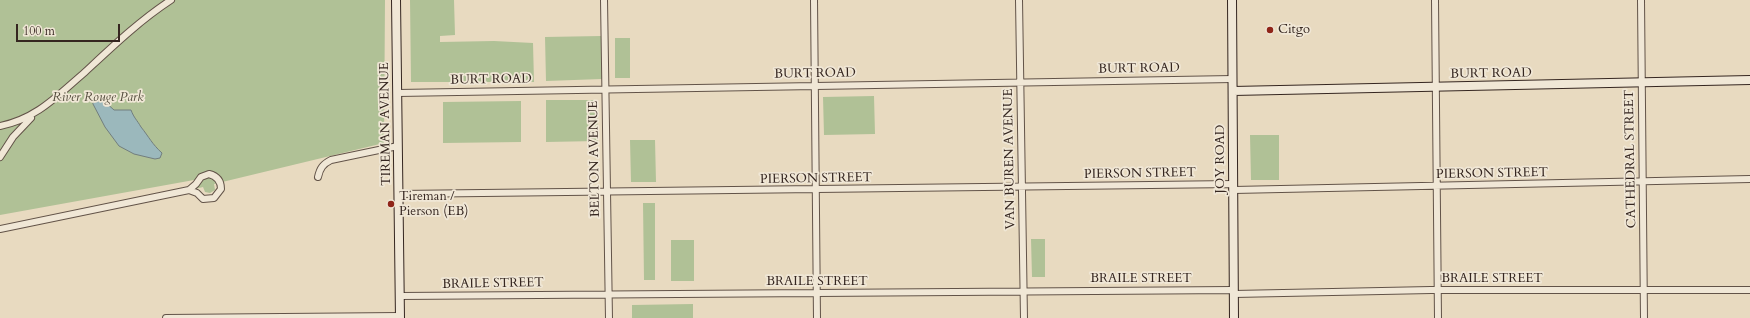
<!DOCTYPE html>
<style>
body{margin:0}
#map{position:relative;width:1750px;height:318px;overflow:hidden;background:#e8dac0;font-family:Cardo,serif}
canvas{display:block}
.scale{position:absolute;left:16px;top:24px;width:104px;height:18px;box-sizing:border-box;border:2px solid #352620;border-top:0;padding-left:5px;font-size:12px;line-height:14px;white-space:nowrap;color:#352620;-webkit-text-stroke:3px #f0e7d6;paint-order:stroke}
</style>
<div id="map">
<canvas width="1750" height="318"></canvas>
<div class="scale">100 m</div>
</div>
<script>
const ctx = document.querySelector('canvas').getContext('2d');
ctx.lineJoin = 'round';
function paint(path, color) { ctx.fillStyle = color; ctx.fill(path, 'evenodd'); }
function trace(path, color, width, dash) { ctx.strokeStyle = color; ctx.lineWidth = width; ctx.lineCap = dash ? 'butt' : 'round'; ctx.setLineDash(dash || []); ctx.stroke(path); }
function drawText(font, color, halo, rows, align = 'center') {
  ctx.font = font + ' Cardo,serif'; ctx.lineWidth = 3.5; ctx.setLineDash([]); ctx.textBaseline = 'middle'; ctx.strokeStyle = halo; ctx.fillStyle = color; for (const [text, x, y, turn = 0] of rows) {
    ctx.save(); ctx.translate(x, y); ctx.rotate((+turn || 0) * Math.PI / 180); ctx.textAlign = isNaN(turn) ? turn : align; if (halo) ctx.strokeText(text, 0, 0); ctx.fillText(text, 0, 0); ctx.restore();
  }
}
paint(new Path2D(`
 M 0,0 L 385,0 L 384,143 L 214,184 L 215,190 L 210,193 L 205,192 L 203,187 L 195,189 L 194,180 L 0,215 Z
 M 410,0 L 454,0 L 455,35 L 440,36 L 440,42 L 494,41 L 533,43 L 534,82 L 411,82 Z
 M 601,36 L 602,79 L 546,81 L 545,37 Z
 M 615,38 L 630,38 L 630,78 L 615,78 Z
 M 874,96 L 875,134 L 824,135 L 823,97 Z
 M 546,100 L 597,100 L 598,141 L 546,142 Z
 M 521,101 L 521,142 L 443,143 L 443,102 Z
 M 1250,135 L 1279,135 L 1279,180 L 1251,180 Z
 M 630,140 L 655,140 L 656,182 L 631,182 Z
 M 643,203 L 655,203 L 655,280 L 644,280 Z
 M 1031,239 L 1045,239 L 1045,277 L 1032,277 Z
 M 671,240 L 694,240 L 694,281 L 671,281 Z
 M 693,304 L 693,318 L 632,318 L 632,305 Z`), '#b0c196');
const water = new Path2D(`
 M 95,99 L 104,101 L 114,110 L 131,110 C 134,118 137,120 141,127 C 149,137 152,144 162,153 L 160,158 L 155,159 L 134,154 L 119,146 L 105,127 L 93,104 Z`);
paint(water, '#9bb8bc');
trace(water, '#727e7e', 1);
const street = new Path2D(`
 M 604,0 L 609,318
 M 814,0 L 817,318
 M 1019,0 L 1024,318
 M 1435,0 L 1438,318
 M 1641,0 L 1644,318
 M 398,93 L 1233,79
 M 0,126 C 36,119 57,96 84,73 C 112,47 139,21 171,0
 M 0,157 L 13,137 L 31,118
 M 209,174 C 217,176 221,181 221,189 L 214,198 L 203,199 L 197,193 L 189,190 L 196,184 L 201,177 Z
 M 318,177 C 320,168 323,164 331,160 L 398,146
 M 1234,190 L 1750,179
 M 399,194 L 1234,184
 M 0,229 L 189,190
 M 1234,294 L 1431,290 L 1750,290
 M 400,296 L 1233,290
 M 166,318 L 400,316`);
const secondary = new Path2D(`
 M 396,0 L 400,318
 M 1232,0 L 1234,318
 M 1233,91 L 1750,80`);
trace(street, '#625348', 8);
trace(secondary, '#352620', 10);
trace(street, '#f0e7d6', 6);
trace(secondary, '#f0e7d6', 8);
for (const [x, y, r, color] of [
 [1270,30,4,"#8f2418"],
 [391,204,4,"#8f2418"]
]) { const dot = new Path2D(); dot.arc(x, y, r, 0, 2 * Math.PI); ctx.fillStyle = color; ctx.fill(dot); trace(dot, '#f0e7d6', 1.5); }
drawText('13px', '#352620', '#f0e7d6', [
 ["Citgo",1278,30],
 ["Tireman /",399,197],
 ["Pierson (EB)",399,212]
], 'left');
drawText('13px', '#352620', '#f0e7d6', [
 ["BURT ROAD",1139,69,-1],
 ["BURT ROAD",815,74,-1],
 ["BURT ROAD",1491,74,-1],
 ["BURT ROAD",491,80,-1],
 ["TIREMAN AVENUE",386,124,-91],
 ["BELTON AVENUE",595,159,-91],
 ["VAN BUREN AVENUE",1010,159,-91],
 ["JOY ROAD",1221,159,-90],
 ["CATHEDRAL STREET",1631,159,-91],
 ["PIERSON STREET",1140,174,-1],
 ["PIERSON STREET",1492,174,-1],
 ["PIERSON STREET",816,179,-1],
 ["BRAILE STREET",1141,279],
 ["BRAILE STREET",1492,279],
 ["BRAILE STREET",817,282],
 ["BRAILE STREET",493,284,-1]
]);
drawText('italic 13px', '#544d3e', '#f0e7d6', [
 ["River Rouge Park",98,98]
]);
</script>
